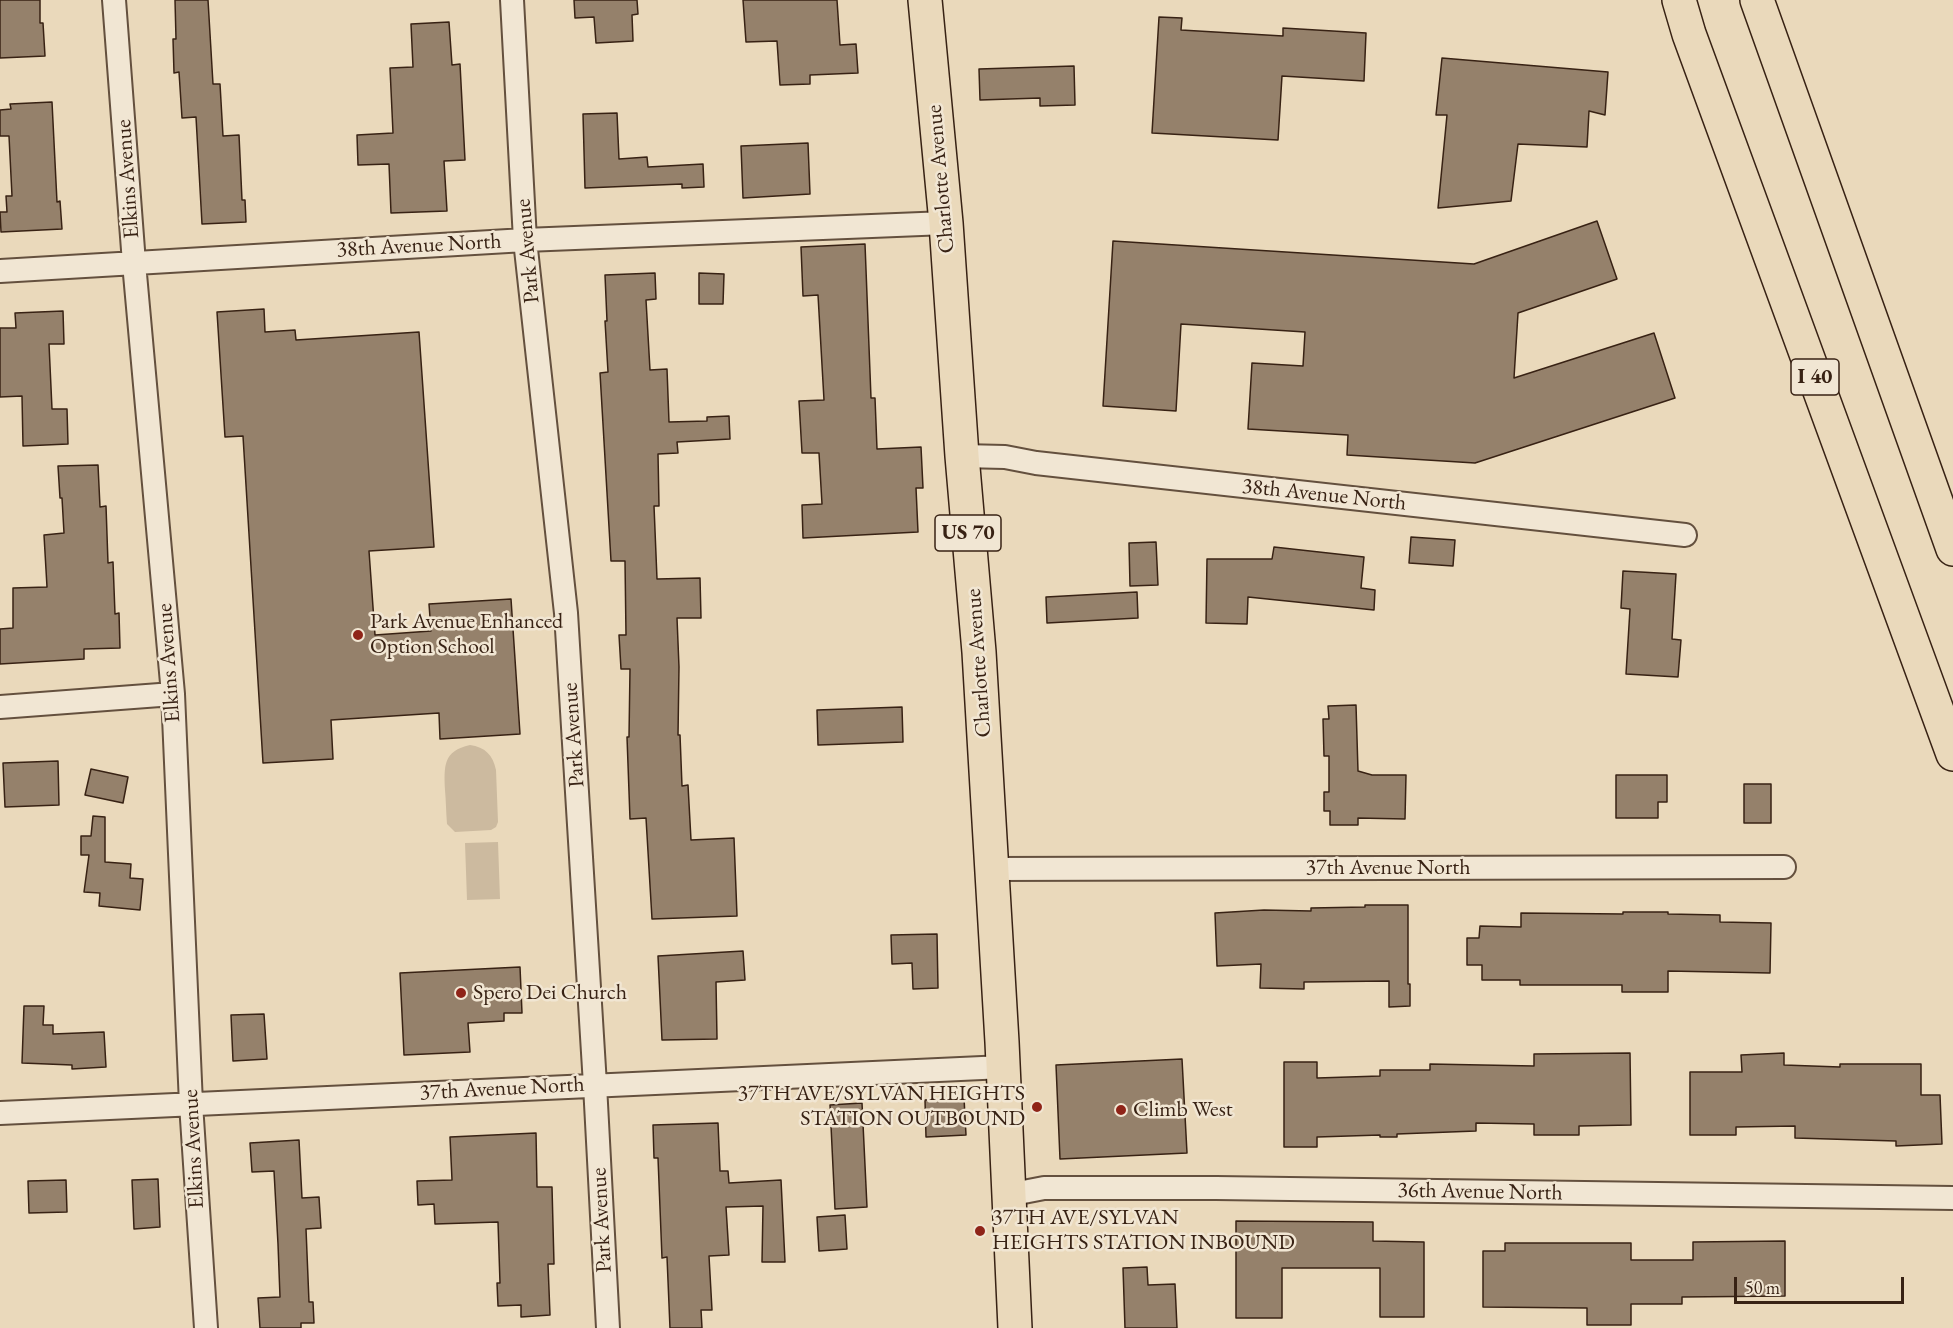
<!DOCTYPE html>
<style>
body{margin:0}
#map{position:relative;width:1953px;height:1328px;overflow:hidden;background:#ead9bb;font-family:"EB Garamond",serif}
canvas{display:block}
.scale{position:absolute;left:1734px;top:1277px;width:170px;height:27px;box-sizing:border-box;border:3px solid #382214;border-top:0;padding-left:8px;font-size:18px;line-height:21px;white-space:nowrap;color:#382214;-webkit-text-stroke:4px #f1e6d3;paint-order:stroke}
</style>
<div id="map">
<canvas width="1953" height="1328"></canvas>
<div class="scale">50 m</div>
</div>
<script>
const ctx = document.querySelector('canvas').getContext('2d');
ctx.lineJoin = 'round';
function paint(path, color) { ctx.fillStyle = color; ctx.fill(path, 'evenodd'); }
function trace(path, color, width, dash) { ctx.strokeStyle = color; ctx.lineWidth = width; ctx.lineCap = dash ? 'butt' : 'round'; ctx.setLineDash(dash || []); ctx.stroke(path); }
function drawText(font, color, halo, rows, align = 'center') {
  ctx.font = font + ' "EB Garamond",serif'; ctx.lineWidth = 5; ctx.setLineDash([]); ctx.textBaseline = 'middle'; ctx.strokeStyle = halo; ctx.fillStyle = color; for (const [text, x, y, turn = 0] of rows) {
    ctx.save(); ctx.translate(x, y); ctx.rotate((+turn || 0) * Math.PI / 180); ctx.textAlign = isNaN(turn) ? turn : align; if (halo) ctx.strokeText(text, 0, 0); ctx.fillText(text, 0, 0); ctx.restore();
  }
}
paint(new Path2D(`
 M 470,745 C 485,747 493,755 496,770 L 498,822 L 496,827 L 491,830 L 455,832 L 447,824 C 446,812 446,801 445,790 C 444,766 443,751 470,745 Z
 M 498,842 L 500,899 L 467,900 L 465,843 Z`), '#ccba9f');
const building = new Path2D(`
 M 0,0 L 40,0 L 40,23 L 43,23 L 45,56 L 0,58 Z
 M 175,0 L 208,0 L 213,84 L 220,84 L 223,136 L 239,135 L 242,200 L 245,200 L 246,222 L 202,224 L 196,117 L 182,118 L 179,72 L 174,73 L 173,39 L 176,39 Z
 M 574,0 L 637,0 L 638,14 L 632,15 L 633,41 L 596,43 L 594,17 L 575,18 Z
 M 743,0 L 837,0 L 840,45 L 856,44 L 858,73 L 810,75 L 810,84 L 780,85 L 777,41 L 746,42 Z
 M 1159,17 L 1182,18 L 1181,30 L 1283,36 L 1283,28 L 1366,33 L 1364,81 L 1282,76 L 1278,140 L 1152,133 Z
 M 449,22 L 452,65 L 460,64 L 465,160 L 444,161 L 447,211 L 391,213 L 389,164 L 358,165 L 357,135 L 393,133 L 390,68 L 413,67 L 411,24 Z
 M 1442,58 L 1608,72 L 1605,115 L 1589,111 L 1587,147 L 1518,144 L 1511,201 L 1438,208 L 1447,115 L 1436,115 Z
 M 1074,66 L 1075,105 L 1040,106 L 1040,98 L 980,100 L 979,69 Z
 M 52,102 L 57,202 L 60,201 L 62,229 L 1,232 L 0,212 L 7,212 L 6,196 L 12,196 L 9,136 L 0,136 L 0,110 L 11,109 L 10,104 Z
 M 617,113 L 619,159 L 647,157 L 648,167 L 703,164 L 704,187 L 682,188 L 682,184 L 585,188 L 583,114 Z
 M 808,143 L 810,194 L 743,198 L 741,146 Z
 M 1597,221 L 1617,279 L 1518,313 L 1514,378 L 1654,333 L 1675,398 L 1475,463 L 1347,455 L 1348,435 L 1248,429 L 1252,363 L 1303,366 L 1305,332 L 1181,324 L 1176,411 L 1103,406 L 1113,241 L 1474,264 Z
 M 865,244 L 871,398 L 875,398 L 877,449 L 921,447 L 923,488 L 916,488 L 918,532 L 803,538 L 802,505 L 822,504 L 819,453 L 802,453 L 799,401 L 824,400 L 818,295 L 803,296 L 801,247 Z
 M 655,273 L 656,299 L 646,300 L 650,370 L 667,369 L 669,422 L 707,421 L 707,417 L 729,416 L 730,439 L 677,442 L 678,453 L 658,454 L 659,506 L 654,506 L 657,579 L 700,578 L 701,618 L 677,618 L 679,667 L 678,735 L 680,735 L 682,786 L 688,785 L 691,840 L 734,838 L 737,916 L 652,919 L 646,818 L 630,819 L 627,737 L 629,737 L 630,669 L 621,669 L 619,635 L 626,635 L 625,561 L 611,561 L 600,373 L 608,372 L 605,321 L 607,321 L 605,275 Z
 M 699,273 L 724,274 L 723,304 L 699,304 Z
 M 264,309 L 265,332 L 295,330 L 296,340 L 419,332 L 434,547 L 369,551 L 375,635 L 431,631 L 429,604 L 511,599 L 520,734 L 440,739 L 439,713 L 331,720 L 333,759 L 263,763 L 243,436 L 225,437 L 217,312 Z
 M 63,311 L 64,344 L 49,344 L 52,409 L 67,409 L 68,444 L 23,446 L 22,396 L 0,397 L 0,328 L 16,328 L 15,313 Z
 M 98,465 L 100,507 L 106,506 L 108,563 L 113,562 L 115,614 L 119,613 L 120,648 L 84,649 L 84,659 L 0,664 L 0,629 L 13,628 L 13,588 L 47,587 L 44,535 L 64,533 L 62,498 L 60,498 L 58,466 Z
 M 1411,537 L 1455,540 L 1453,566 L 1409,563 Z
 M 1156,542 L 1158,585 L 1130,586 L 1129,543 Z
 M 1274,547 L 1364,557 L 1361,588 L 1375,590 L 1374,610 L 1248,597 L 1247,624 L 1206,623 L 1207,559 L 1272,559 Z
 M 1623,571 L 1676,574 L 1672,639 L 1681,640 L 1678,677 L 1626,674 L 1630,609 L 1621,608 Z
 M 1137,592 L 1138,618 L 1047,623 L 1046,597 Z
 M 1356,705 L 1358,771 L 1372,775 L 1406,775 L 1405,819 L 1358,818 L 1358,825 L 1330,825 L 1330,811 L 1324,811 L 1324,792 L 1329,792 L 1329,756 L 1324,756 L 1323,719 L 1329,719 L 1328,706 Z
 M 902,707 L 903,742 L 818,745 L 817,710 Z
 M 58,761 L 59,805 L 5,807 L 3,763 Z
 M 91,769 L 128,777 L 123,803 L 85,795 Z
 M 1616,775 L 1667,775 L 1667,802 L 1658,802 L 1658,818 L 1616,818 Z
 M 1744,784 L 1771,784 L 1771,823 L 1744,823 Z
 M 93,816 L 105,817 L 105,862 L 131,864 L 130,878 L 143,879 L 140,910 L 99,906 L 100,893 L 84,892 L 89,855 L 81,855 L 81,836 L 91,836 Z
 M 1365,905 L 1408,905 L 1408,984 L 1410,984 L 1410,1006 L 1389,1007 L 1389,981 L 1304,982 L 1304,989 L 1260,988 L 1261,964 L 1217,966 L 1215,913 L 1264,910 L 1311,911 L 1311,908 L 1365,907 Z
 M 1623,912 L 1668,912 L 1668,914 L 1720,915 L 1720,922 L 1771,923 L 1770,973 L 1668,971 L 1668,992 L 1622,992 L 1622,985 L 1520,985 L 1520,980 L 1482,980 L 1482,965 L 1467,965 L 1467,938 L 1479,938 L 1480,926 L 1521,927 L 1521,913 L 1623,914 Z
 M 937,934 L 938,988 L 913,989 L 912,963 L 892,964 L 891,935 Z
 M 743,951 L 745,980 L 716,982 L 717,1039 L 662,1040 L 658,956 Z
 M 520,967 L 522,1013 L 504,1013 L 504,1021 L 468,1023 L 470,1052 L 404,1055 L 400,973 Z
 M 24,1006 L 44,1006 L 43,1025 L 53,1025 L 53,1034 L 104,1032 L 106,1067 L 72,1069 L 72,1065 L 22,1063 Z
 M 264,1014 L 267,1059 L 233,1061 L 231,1015 Z
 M 1630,1053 L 1631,1125 L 1579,1126 L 1579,1135 L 1534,1135 L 1534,1124 L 1476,1123 L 1476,1131 L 1397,1134 L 1397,1137 L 1380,1137 L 1380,1135 L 1317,1137 L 1317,1147 L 1284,1147 L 1284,1062 L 1317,1062 L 1317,1078 L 1380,1076 L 1380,1070 L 1430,1070 L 1430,1064 L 1534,1066 L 1534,1054 Z
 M 1784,1053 L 1784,1065 L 1840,1067 L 1840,1064 L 1921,1064 L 1921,1095 L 1940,1095 L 1942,1144 L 1896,1146 L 1896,1141 L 1795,1138 L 1795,1126 L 1736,1127 L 1736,1135 L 1690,1135 L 1690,1072 L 1742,1072 L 1741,1055 Z
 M 1182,1059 L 1187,1153 L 1060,1159 L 1056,1065 Z
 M 964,1098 L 966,1135 L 926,1137 L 925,1100 Z
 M 862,1103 L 867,1207 L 835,1209 L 830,1105 Z
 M 718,1123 L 720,1171 L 728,1171 L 729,1183 L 781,1180 L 785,1262 L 762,1262 L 763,1206 L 726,1207 L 729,1255 L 709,1256 L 712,1310 L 701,1310 L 702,1328 L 670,1328 L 667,1257 L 662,1258 L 658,1158 L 654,1158 L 653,1125 Z
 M 536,1133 L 537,1187 L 552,1187 L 554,1264 L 548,1264 L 550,1315 L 521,1317 L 521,1305 L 498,1306 L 497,1283 L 500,1283 L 498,1222 L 435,1224 L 434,1204 L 418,1205 L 417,1181 L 452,1180 L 450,1137 Z
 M 299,1140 L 302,1198 L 319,1197 L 321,1228 L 306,1229 L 309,1302 L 313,1302 L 314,1323 L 301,1323 L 301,1328 L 260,1328 L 258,1298 L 280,1297 L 278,1244 L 274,1171 L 252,1172 L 250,1143 Z
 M 158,1179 L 160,1227 L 134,1229 L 132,1180 Z
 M 66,1180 L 67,1212 L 29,1213 L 28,1181 Z
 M 845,1215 L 847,1249 L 819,1251 L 817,1217 Z
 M 1236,1221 L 1373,1222 L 1373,1241 L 1424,1242 L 1424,1317 L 1380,1317 L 1380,1268 L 1282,1268 L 1282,1318 L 1236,1318 Z
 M 1785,1241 L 1785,1296 L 1682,1297 L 1682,1304 L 1631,1304 L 1631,1325 L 1587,1325 L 1587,1308 L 1483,1307 L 1483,1251 L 1505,1251 L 1505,1243 L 1631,1243 L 1631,1260 L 1693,1260 L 1693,1242 Z
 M 1147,1267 L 1148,1285 L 1175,1284 L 1177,1328 L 1125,1328 L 1123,1268 Z`);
paint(building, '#95816b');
trace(building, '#382214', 1.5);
const street = new Path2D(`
 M 114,0 L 134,263 L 173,694 L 191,1104 L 206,1328
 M 512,0 L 525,240 L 566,613 L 595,1085 L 608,1328
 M 0,271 L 525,240 L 946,223
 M 962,456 L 1005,457 L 1036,463 L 1685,535
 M 0,707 L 173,694
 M 992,869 L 1784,867
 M 0,1113 L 1004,1067
 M 1008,1195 L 1044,1188 L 1216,1188 L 1953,1198`);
const primary = new Path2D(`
 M 925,0 L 946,223 L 962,456 L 979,652 L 1002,1042 L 1015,1328`);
const highway = new Path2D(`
 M 1679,0 L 1689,34 L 1953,754
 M 1757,0 L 1953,549`);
trace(street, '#64503e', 26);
trace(primary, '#382214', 36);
trace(highway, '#382214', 36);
trace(street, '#f1e6d3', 22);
trace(primary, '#ead9bb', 33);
trace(highway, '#ead9bb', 33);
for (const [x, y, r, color] of [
 [358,635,6,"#8f2418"],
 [461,993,6,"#8f2418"],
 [1037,1107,6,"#8f2418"],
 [1121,1110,6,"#8f2418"],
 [980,1231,6,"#8f2418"]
]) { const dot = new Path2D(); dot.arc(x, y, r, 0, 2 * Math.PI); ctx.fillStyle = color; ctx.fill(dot); trace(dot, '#f1e6d3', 2); }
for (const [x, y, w] of [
 [1815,377,48],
 [968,533,66]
]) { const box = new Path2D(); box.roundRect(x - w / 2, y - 18, w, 36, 4.5); ctx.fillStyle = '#f1e6d3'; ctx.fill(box); trace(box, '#382214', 1.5); }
drawText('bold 21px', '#382214', null, [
 ["I 40",1815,377],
 ["US 70",968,533]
]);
drawText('22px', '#382214', '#f1e6d3', [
 ["Elkins Avenue",128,179,-94],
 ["Charlotte Avenue",941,179,-95],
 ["38th Avenue North",419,246,-3],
 ["Park Avenue",528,251,-95],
 ["38th Avenue North",1324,495,6],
 ["Elkins Avenue",169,663,-94],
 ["Charlotte Avenue",979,663,-94],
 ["Park Avenue",574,735,-94],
 ["37th Avenue North",1388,868],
 ["37th Avenue North",502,1089,-3],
 ["Elkins Avenue",194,1149,-93],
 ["36th Avenue North",1480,1192,1],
 ["Park Avenue",602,1220,-93]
]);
drawText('22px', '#382214', '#f1e6d3', [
 ["Park Avenue Enhanced",370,622],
 ["Option School",370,647],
 ["Spero Dei Church",473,993],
 ["37TH AVE/SYLVAN HEIGHTS",1025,1094,"right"],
 ["STATION OUTBOUND",1025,1119,"right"],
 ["Climb West",1133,1110],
 ["37TH AVE/SYLVAN",992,1218],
 ["HEIGHTS STATION INBOUND",992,1243]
], 'left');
</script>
